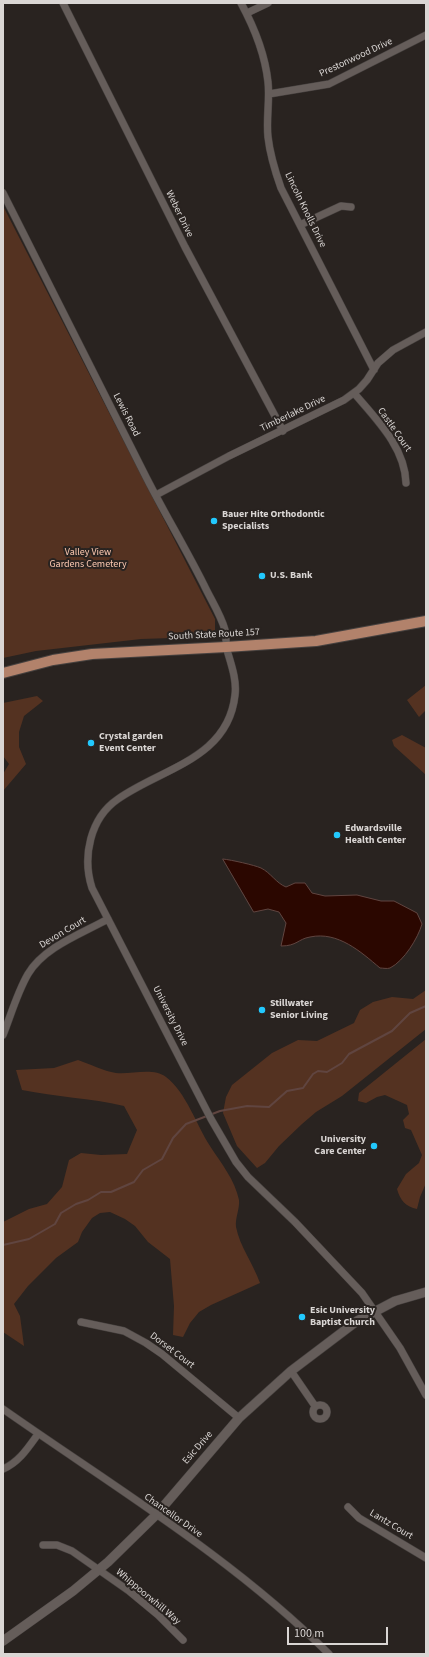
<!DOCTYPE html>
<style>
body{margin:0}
#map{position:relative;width:429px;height:1657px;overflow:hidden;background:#292320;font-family:"Source Sans 3",sans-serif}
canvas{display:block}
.frame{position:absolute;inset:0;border:4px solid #dad6d4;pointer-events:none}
.scale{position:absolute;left:287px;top:1627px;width:101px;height:18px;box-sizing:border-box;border:2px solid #dad6d4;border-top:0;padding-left:5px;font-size:12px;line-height:14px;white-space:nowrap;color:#dad6d4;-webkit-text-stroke:3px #292320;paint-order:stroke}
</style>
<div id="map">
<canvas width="429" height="1657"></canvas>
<div class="frame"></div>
<div class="scale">100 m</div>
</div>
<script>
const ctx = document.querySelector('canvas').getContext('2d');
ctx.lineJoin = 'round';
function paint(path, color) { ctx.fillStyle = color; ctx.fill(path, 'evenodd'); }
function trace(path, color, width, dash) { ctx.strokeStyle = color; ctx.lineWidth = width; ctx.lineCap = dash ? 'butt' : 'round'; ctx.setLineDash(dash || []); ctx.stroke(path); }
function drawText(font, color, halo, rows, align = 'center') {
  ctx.font = font + ' "Source Sans 3",sans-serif'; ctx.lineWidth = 4; ctx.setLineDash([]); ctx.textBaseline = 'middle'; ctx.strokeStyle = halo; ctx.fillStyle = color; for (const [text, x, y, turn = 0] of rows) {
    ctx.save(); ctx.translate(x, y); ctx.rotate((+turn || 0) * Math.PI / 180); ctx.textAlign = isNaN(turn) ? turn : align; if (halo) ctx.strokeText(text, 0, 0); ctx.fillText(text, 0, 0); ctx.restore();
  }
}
paint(new Path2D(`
 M 3,206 L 215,619 L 215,630 L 203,637 L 141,639 L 36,651 L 3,658 Z
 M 426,685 L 426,710 L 419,717 L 407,700 Z
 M 37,696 L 43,701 L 24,716 L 19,732 L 19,747 L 26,764 L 3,791 L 3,774 L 9,764 L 3,756 L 3,703 Z
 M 402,735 L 426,748 L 426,775 L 394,746 L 392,740 Z
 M 426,990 L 426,1029 L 342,1096 L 316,1112 L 302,1124 L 279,1146 L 265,1163 L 257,1168 L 237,1146 L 223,1113 L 226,1097 L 232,1085 L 272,1053 L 298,1040 L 317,1041 L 354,1023 L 360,1010 L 373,1002 L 392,997 L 413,999 Z
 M 426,1039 L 426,1183 L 420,1197 L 417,1209 C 406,1207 400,1200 397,1189 L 406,1174 L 419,1163 L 422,1155 L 411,1130 L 405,1128 L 403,1120 L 409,1114 L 407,1105 L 385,1095 L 377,1097 L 366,1103 L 358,1101 L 359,1093 Z
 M 78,1060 C 90,1064 103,1071 116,1073 C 130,1075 153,1067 166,1077 C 186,1092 197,1126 210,1146 C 221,1163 235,1180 239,1200 C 240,1208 235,1218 236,1227 C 240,1247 253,1263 260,1283 L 211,1305 L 199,1312 L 190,1323 L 183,1337 L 173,1335 L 174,1306 L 170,1259 L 148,1242 L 135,1226 L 125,1219 L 110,1212 L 100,1213 L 92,1218 L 82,1232 L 78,1242 L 56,1258 L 28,1286 L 14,1304 L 20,1316 L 24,1346 L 3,1332 L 3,1222 L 29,1209 L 47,1204 L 62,1187 L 69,1160 L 81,1153 L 101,1155 L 127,1154 L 137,1130 L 124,1106 C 90,1098 56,1097 22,1090 L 16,1070 L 54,1068 Z`), '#543221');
const water = new Path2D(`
 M 223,859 C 232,860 254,865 261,868 C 271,873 276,883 286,887 L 295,883 L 305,883 L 312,893 L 325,896 L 357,895 L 381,901 L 394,901 L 417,913 L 422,924 C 418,938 404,961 390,968 C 387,969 383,968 380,968 C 361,952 338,931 310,937 C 298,939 297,946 281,946 L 286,923 L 279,912 L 268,909 L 254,912 Z`);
paint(water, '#2b0700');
trace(water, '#604540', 1);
trace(new Path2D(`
 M 3,1245 L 29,1239 L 55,1224 L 61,1213 L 76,1204 L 88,1200 L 101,1192 L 111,1192 L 134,1182 L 143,1170 L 162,1159 L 173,1138 L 186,1124 L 220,1111 L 247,1106 L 269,1107 L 287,1091 L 303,1088 L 313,1074 L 318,1071 L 327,1072 L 342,1063 L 349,1054 L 392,1031 L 410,1013 L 426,1006`), '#604540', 2);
const minor = new Path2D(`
 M 63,3 L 185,247 L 283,431
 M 241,3 C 254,27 265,54 268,82 C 270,100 266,119 268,137 C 270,155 275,171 281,188 L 374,370
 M 247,13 L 268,3
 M 269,94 L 329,84 L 426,35
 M 3,193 C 50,286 97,380 144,473 C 163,511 185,547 204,585 C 211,600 221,615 225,630 C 226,637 226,644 227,650 C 231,664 237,680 235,695 C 228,759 162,768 118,799 C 90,818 82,857 92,888 L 211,1119 L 236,1162 L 248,1177 L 295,1222 L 362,1293 L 400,1348 L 426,1395
 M 300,225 L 341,206 L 351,207
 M 354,393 C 376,419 405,447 406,483
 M 156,495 L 229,456 L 344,400 L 359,389 L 367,380 L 378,363 L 393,350 L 426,332
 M 3,1035 C 11,1015 17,993 28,974 C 44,947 81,934 108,919
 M 81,1322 L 124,1331 L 146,1343 L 162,1354 L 239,1418
 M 291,1371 L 315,1406
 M313 1412a7 7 0 1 1 14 0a7 7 0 1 1-14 0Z
 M 3,1409 C 114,1487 233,1558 329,1654
 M 3,1469 C 19,1462 28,1448 38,1434
 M 348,1507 L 359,1518 L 426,1558
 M 43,1545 L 57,1545 L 72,1551 L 129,1591 L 158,1615 L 183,1640`);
const tertiary = new Path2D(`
 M 3,1641 L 73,1591 L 108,1562 L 156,1515 L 239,1418 L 291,1371 L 357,1321 L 395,1301 L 426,1292`);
const primary = new Path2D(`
 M 3,673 L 53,660 L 92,654 L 226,647 L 316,641 L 426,621`);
trace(minor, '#46413f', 8);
trace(tertiary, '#46413f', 10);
trace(primary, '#46413f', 12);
trace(minor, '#655d5a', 7);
trace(tertiary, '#655d5a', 9);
trace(primary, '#b2826b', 10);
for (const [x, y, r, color] of [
 [214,521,4,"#22c9fe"],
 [262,576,4,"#22c9fe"],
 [91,743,4,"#22c9fe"],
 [337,835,4,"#22c9fe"],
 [262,1010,4,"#22c9fe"],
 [374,1146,4,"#22c9fe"],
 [302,1317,4,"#22c9fe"]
]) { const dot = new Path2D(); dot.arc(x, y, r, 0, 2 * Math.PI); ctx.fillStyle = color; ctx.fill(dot); trace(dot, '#292320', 1.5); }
drawText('10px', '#dad6d4', '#292320', [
 ["Prestonwood Drive",356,58,-25],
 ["Lincoln Knolls Drive",305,210,64],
 ["Weber Drive",179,214,64],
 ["Timberlake Drive",293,414,-26],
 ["Lewis Road",126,415,63],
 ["Castle Court",394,430,55],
 ["South State Route 157",214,635,-3],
 ["Devon Court",63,933,-31],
 ["University Drive",170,1016,63],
 ["Dorset Court",172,1351,37],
 ["Esic Drive",198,1448,-49],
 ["Chancellor Drive",173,1516,35],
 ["Lantz Court",391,1525,31],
 ["Whippoorwhill Way",148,1597,40]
]);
drawText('bold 10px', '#dad6d4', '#292320', [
 ["Bauer Hite Orthodontic",222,515],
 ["Specialists",222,527],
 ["U.S. Bank",270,576],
 ["Crystal garden",99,737],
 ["Event Center",99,749],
 ["Edwardsville",345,829],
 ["Health Center",345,841],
 ["Stillwater",270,1004],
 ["Senior Living",270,1016],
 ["University",366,1140,"right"],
 ["Care Center",366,1152,"right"],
 ["Esic University",310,1311],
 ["Baptist Church",310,1323]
], 'left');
drawText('10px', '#fdc9b1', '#292320', [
 ["Valley View",88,553],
 ["Gardens Cemetery",88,565]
]);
</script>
